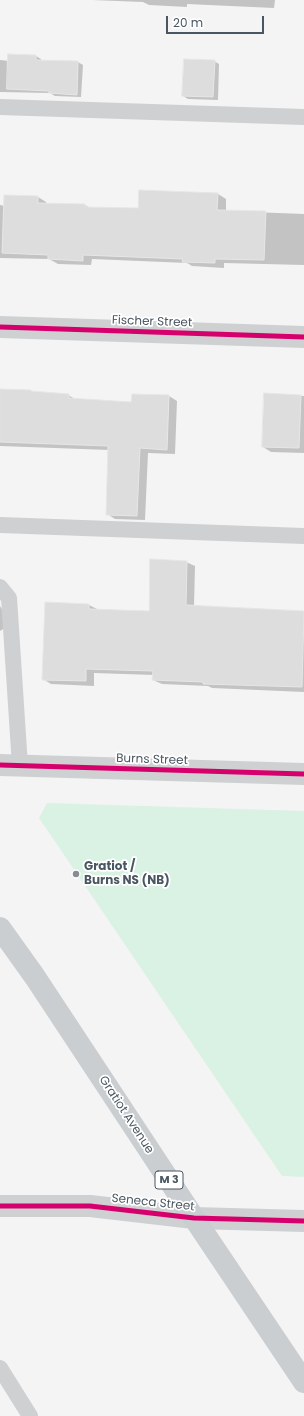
<!DOCTYPE html>
<style>
body{margin:0}
#map{position:relative;width:304px;height:1416px;overflow:hidden;background:#f4f4f4;font-family:Poppins,sans-serif}
canvas{display:block}
.scale{position:absolute;left:166px;top:16px;width:98px;height:18px;box-sizing:border-box;border:2px solid #4a5661;border-top:0;padding-left:5px;font-size:12px;line-height:14px;white-space:nowrap;color:#4a5661;-webkit-text-stroke:3px #fff;paint-order:stroke}
</style>
<div id="map">
<canvas width="304" height="1416"></canvas>
<div class="scale">20 m</div>
</div>
<script>
const ctx = document.querySelector('canvas').getContext('2d');
ctx.lineJoin = 'round';
function paint(path, color) { ctx.fillStyle = color; ctx.fill(path, 'evenodd'); }
function trace(path, color, width, dash) { ctx.strokeStyle = color; ctx.lineWidth = width; ctx.lineCap = dash ? 'butt' : 'round'; ctx.setLineDash(dash || []); ctx.stroke(path); }
function drawText(font, color, halo, rows, align = 'center') {
  ctx.font = font + ' Poppins,sans-serif'; ctx.lineWidth = 3.5; ctx.setLineDash([]); ctx.textBaseline = 'middle'; ctx.strokeStyle = halo; ctx.fillStyle = color; for (const [text, x, y, turn = 0] of rows) {
    ctx.save(); ctx.translate(x, y); ctx.rotate((+turn || 0) * Math.PI / 180); ctx.textAlign = isNaN(turn) ? turn : align; if (halo) ctx.strokeText(text, 0, 0); ctx.fillText(text, 0, 0); ctx.restore();
  }
}
paint(new Path2D(`
 M 47,803 L 304,811 L 304,1177 L 282,1176 L 39,818 Z`), '#d9f2e3');
paint(new Path2D(`
 M 92,0 L 275,0 L 274,8 L 187,4 L 187,7 L 149,5 L 143,2 Z
 M 36,56 L 41,59 L 41,61 L 78,62 L 83,65 L 81,97 L 55,96 L 50,93 L 0,92 L 0,60 L 9,61 Z
 M 214,61 L 219,64 L 218,100 L 188,99 L 183,96 Z
 M 218,194 L 226,199 L 226,211 L 304,214 L 304,265 L 224,263 L 224,268 L 192,266 L 187,263 L 92,259 L 91,265 L 58,264 L 49,259 L 0,258 L 0,205 L 5,206 L 38,197 L 46,202 L 46,204 L 85,205 L 90,208 L 139,210 Z
 M 0,390 L 68,395 L 77,400 L 132,403 L 133,395 L 169,396 L 177,401 L 175,454 L 148,453 L 145,520 L 115,519 L 107,514 L 109,450 L 0,446 Z
 M 265,394 L 304,396 L 304,453 L 271,452 L 263,447 Z
 M 186,562 L 195,566 L 194,606 L 304,612 L 304,692 L 212,688 L 208,686 L 162,684 L 153,680 L 154,675 L 94,673 L 94,686 L 51,684 L 43,679 L 89,605 L 97,609 L 150,612 Z
 M 0,606 L 11,624 L 0,631 Z`), '#0003');
const building = new Path2D(`
 M 8,54 L 36,55 L 36,60 L 78,61 L 77,95 L 49,93 L 49,91 L 7,89 Z
 M 184,59 L 215,60 L 213,97 L 182,96 Z
 M 139,190 L 218,193 L 217,210 L 266,211 L 264,260 L 215,259 L 215,263 L 182,262 L 183,259 L 83,255 L 83,261 L 48,259 L 48,255 L 2,253 L 4,195 L 38,196 L 38,203 L 85,204 L 85,207 L 138,208 Z
 M 0,389 L 31,390 L 31,391 L 69,394 L 69,398 L 131,402 L 132,394 L 169,395 L 167,450 L 140,448 L 137,516 L 106,515 L 108,446 L 0,442 Z
 M 264,393 L 301,395 L 299,448 L 262,447 Z
 M 150,559 L 187,561 L 186,605 L 304,611 L 302,687 L 203,684 L 203,682 L 152,680 L 153,671 L 86,669 L 86,681 L 42,680 L 45,602 L 89,604 L 89,609 L 149,611 Z`);
paint(building, '#ddddde');
trace(building, '#e5e6e7', 1);
trace(new Path2D(`
 M 0,107 L 304,117
 M 0,525 L 304,536
 M 0,587 L 9,598 L 20,766
 M 0,1368 L 30,1416`), '#ced0d2', 16);
trace(new Path2D(`
 M 0,327 L 304,337
 M 0,765 L 304,774
 M 0,1206 L 90,1206 L 194,1218 L 304,1221`), '#ced0d2', 22);
trace(new Path2D(`
 M 0,928 L 35,977 L 194,1218 L 304,1382`), '#caced1', 22);
trace(new Path2D(`
 M 0,327 L 304,337
 M 0,765 L 304,774
 M 0,1206 L 90,1206 L 194,1218 L 304,1221`), '#d6006c', 5);
for (const [x, y, r, color] of [
 [76,874,4,"#868d94"]
]) { const dot = new Path2D(); dot.arc(x, y, r, 0, 2 * Math.PI); ctx.fillStyle = color; ctx.fill(dot); trace(dot, '#fff', 1.5); }
for (const [x, y, w] of [
 [169,1180,28]
]) { const box = new Path2D(); box.roundRect(x - w / 2, y - 9, w, 18, 3); ctx.fillStyle = '#fff'; ctx.fill(box); trace(box, '#4a5661', 1); }
drawText('bold 11px', '#4a5661', null, [
 ["M 3",169,1180]
]);
drawText('12px', '#4a5661', '#fff', [
 ["Fischer Street",152,322,2],
 ["Burns Street",152,760,2],
 ["Gratiot Avenue",126,1115,57],
 ["Seneca Street",153,1203,6]
]);
drawText('bold 12px', '#4a5661', '#fff', [
 ["Gratiot /",84,867],
 ["Burns NS (NB)",84,881]
], 'left');
</script>
